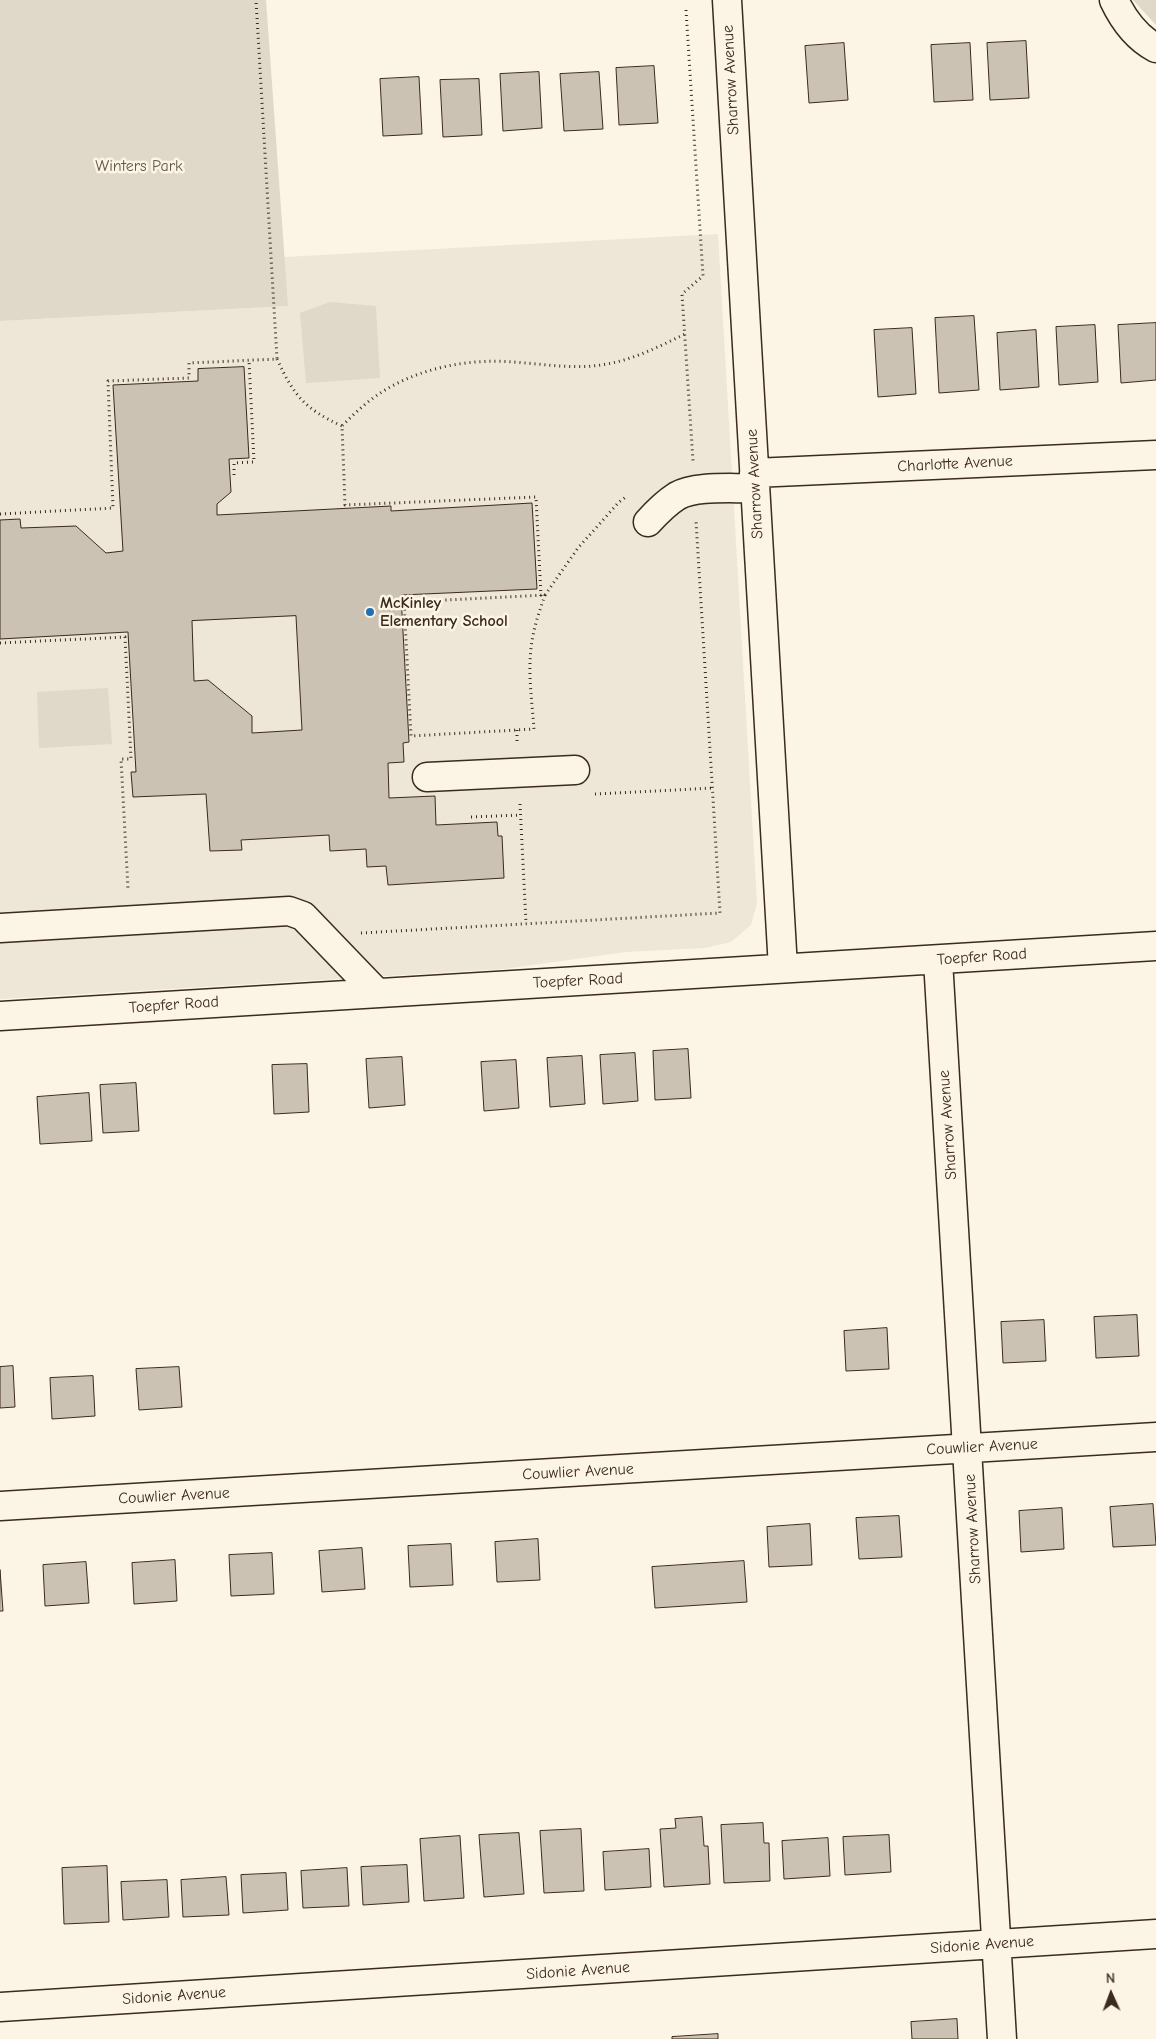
<!DOCTYPE html>
<style>
body{margin:0}
#map{position:relative;width:1156px;height:2039px;overflow:hidden;background:#fcf5e5;font-family:"Comic Neue",sans-serif}
canvas{display:block}
.north{position:absolute;left:1086px;top:1969px;width:50px;height:50px;-webkit-text-stroke:4px #fcf5e5;paint-order:stroke;rotate:358deg;font-size:14px;font-weight:700;line-height:20px;text-align:center;color:#3b2a1e}
.north::after{content:'';display:block;margin:auto;width:18px;height:22px;background:#3b2a1e;clip-path:polygon(50% 0,100% 100%,50% 72%,0 100%)}
</style>
<div id="map">
<canvas width="1156" height="2039"></canvas>
<div class="north">N</div>
</div>
<script>
const ctx = document.querySelector('canvas').getContext('2d');
ctx.lineJoin = 'round';
function paint(path, color) { ctx.fillStyle = color; ctx.fill(path, 'evenodd'); }
function trace(path, color, width, dash) { ctx.strokeStyle = color; ctx.lineWidth = width; ctx.lineCap = dash ? 'butt' : 'round'; ctx.setLineDash(dash || []); ctx.stroke(path); }
function drawText(font, color, halo, rows, align = 'center') {
  ctx.font = font + ' "Comic Neue",sans-serif'; ctx.lineWidth = 5; ctx.setLineDash([]); ctx.textBaseline = 'middle'; ctx.strokeStyle = halo; ctx.fillStyle = color; for (const [text, x, y, turn = 0] of rows) {
    ctx.save(); ctx.translate(x, y); ctx.rotate((+turn || 0) * Math.PI / 180); ctx.textAlign = isNaN(turn) ? turn : align; if (halo) ctx.strokeText(text, 0, 0); ctx.fillText(text, 0, 0); ctx.restore();
  }
}
paint(new Path2D(`
 M 718,234 L 757,903 L 751,925 L 731,942 L 705,948 L 626,952 L 504,969 L 0,999 L 0,321 L 287,306 L 284,257 Z`), '#eee6d6');
paint(new Path2D(`
 M 0,0 L 266,0 L 288,306 L 0,321 Z
 M 1133,0 L 1156,0 L 1156,25 L 1155,24 Z
 M 330,302 L 376,306 L 380,378 L 306,383 L 300,313 Z
 M 108,688 L 112,744 L 39,748 L 37,692 Z`), '#e0d8c8');
const building = new Path2D(`
 M 1026,41 L 1029,98 L 990,100 L 987,43 Z
 M 844,43 L 848,100 L 809,103 L 805,46 Z
 M 970,43 L 973,100 L 934,102 L 931,45 Z
 M 654,66 L 658,123 L 619,125 L 616,68 Z
 M 539,72 L 542,128 L 503,131 L 500,74 Z
 M 599,72 L 603,129 L 564,131 L 560,74 Z
 M 419,77 L 422,134 L 383,136 L 380,79 Z
 M 479,79 L 482,135 L 443,137 L 440,80 Z
 M 974,316 L 979,390 L 939,393 L 935,318 Z
 M 1156,323 L 1156,380 L 1121,383 L 1118,325 Z
 M 1095,325 L 1098,382 L 1059,385 L 1056,327 Z
 M 912,328 L 916,394 L 878,397 L 874,330 Z
 M 1036,330 L 1039,387 L 1000,390 L 997,333 Z
 M 244,367 L 249,458 L 229,459 L 231,492 L 217,504 L 217,515 L 391,506 L 391,511 L 532,503 L 537,589 L 401,595 L 409,742 L 403,743 L 404,762 L 388,763 L 389,798 L 435,796 L 436,825 L 497,822 L 498,836 L 502,836 L 504,878 L 388,885 L 386,866 L 367,867 L 366,849 L 330,851 L 329,835 L 241,840 L 242,850 L 210,851 L 206,794 L 133,797 L 131,772 L 136,772 L 128,632 L 0,639 L 0,520 L 20,519 L 21,528 L 76,526 L 106,553 L 123,551 L 113,385 L 198,381 L 198,369 ZM 296,616 L 302,730 L 252,733 L 252,716 L 208,680 L 194,681 L 192,621 Z
 M 688,1049 L 691,1098 L 655,1100 L 653,1051 Z
 M 635,1053 L 638,1101 L 603,1104 L 600,1055 Z
 M 582,1056 L 585,1104 L 550,1107 L 547,1058 Z
 M 402,1057 L 405,1105 L 369,1108 L 366,1059 Z
 M 516,1060 L 519,1108 L 484,1111 L 481,1062 Z
 M 307,1064 L 309,1112 L 274,1114 L 272,1065 Z
 M 136,1083 L 139,1131 L 103,1133 L 100,1085 Z
 M 89,1093 L 92,1141 L 40,1144 L 37,1097 Z
 M 1137,1315 L 1139,1356 L 1096,1358 L 1094,1317 Z
 M 1044,1320 L 1046,1361 L 1003,1363 L 1001,1322 Z
 M 887,1328 L 889,1369 L 846,1371 L 844,1331 Z
 M 13,1366 L 15,1407 L 0,1408 L 0,1367 Z
 M 179,1367 L 182,1407 L 139,1410 L 136,1369 Z
 M 93,1376 L 95,1416 L 52,1419 L 50,1378 Z
 M 1153,1504 L 1156,1545 L 1113,1547 L 1110,1507 Z
 M 1062,1508 L 1064,1549 L 1021,1552 L 1019,1511 Z
 M 899,1516 L 902,1557 L 859,1559 L 856,1518 Z
 M 810,1524 L 812,1565 L 769,1567 L 767,1527 Z
 M 538,1539 L 540,1580 L 497,1582 L 495,1542 Z
 M 451,1544 L 453,1585 L 410,1587 L 408,1546 Z
 M 362,1548 L 365,1589 L 322,1592 L 319,1551 Z
 M 272,1553 L 274,1594 L 231,1596 L 229,1555 Z
 M 175,1560 L 177,1601 L 134,1604 L 132,1563 Z
 M 744,1561 L 747,1602 L 655,1608 L 652,1567 Z
 M 86,1562 L 89,1603 L 45,1606 L 43,1565 Z
 M 0,1570 L 3,1611 L 0,1611 Z
 M 702,1817 L 704,1846 L 708,1846 L 710,1884 L 664,1887 L 660,1829 L 676,1828 L 675,1819 Z
 M 763,1823 L 764,1843 L 769,1843 L 770,1881 L 724,1883 L 721,1825 Z
 M 581,1829 L 584,1891 L 544,1893 L 540,1831 Z
 M 519,1833 L 524,1894 L 484,1897 L 479,1835 Z
 M 889,1835 L 891,1872 L 845,1875 L 843,1837 Z
 M 460,1836 L 464,1898 L 424,1901 L 420,1839 Z
 M 828,1838 L 830,1876 L 784,1879 L 782,1841 Z
 M 649,1849 L 651,1887 L 605,1890 L 603,1852 Z
 M 407,1865 L 409,1902 L 363,1905 L 361,1867 Z
 M 107,1866 L 109,1922 L 64,1924 L 62,1868 Z
 M 347,1868 L 349,1906 L 303,1908 L 301,1871 Z
 M 286,1873 L 288,1910 L 243,1913 L 241,1875 Z
 M 226,1877 L 229,1915 L 183,1917 L 181,1880 Z
 M 167,1880 L 169,1917 L 123,1920 L 121,1882 Z
 M 957,2019 L 958,2039 L 912,2039 L 911,2022 Z
 M 718,2034 L 718,2039 L 672,2039 L 672,2037 Z`);
paint(building, '#ccc2b3');
trace(building, '#3b2a1e', 1);
const minor = new Path2D(`
 M 727,0 L 783,968
 M 1114,0 C 1123,19 1137,38 1156,48
 M 754,473 L 1156,455
 M 648,522 C 657,512 666,503 677,496 C 696,485 734,489 755,488
 M 427,777 L 575,770
 M 0,928 L 289,911 L 303,916 L 377,993
 M 938,960 L 1002,2039
 M 0,1016 L 1156,946
 M 0,1506 L 1156,1437
 M 0,2007 L 1156,1934`);
trace(minor, '#3b2a1e', 31);
trace(new Path2D(`
 M 686,10 L 703,276 L 682,294 L 693,461
 M 277,359 C 294,396 305,409 342,426
 M 234,475 L 234,463 L 254,462 L 249,360
 M 0,514 L 113,508 L 108,381 L 189,378 L 189,363 L 277,359 L 256,0
 M 545,595 L 578,548 L 619,502 L 627,496
 M 545,595 C 539,612 533,630 531,648 C 528,675 532,702 534,729 L 411,736 L 404,602 Z
 M 541,596 L 536,497 L 345,505 L 342,426 C 352,416 363,405 376,396 C 414,369 467,358 513,362 C 545,364 575,370 607,364 C 635,359 660,346 685,334
 M 0,643 L 125,637 L 131,759 L 121,759 L 128,889
 M 517,730 L 517,743
 M 595,794 L 713,788
 M 520,804 L 526,923
 M 471,817 L 521,815
 M 361,933 L 720,913 L 696,521`), '#3b2a1e', 3, [1, 4]);
trace(minor, '#fcf5e5', 28);
for (const [x, y, r, color] of [
 [370,612,5,"#1f6fb2"]
]) { const dot = new Path2D(); dot.arc(x, y, r, 0, 2 * Math.PI); ctx.fillStyle = color; ctx.fill(dot); trace(dot, '#fcf5e5', 2); }
drawText('16px', '#3b2a1e', '#fcf5e5', [
 ["Sharrow Avenue",731,80,-93],
 ["Charlotte Avenue",955,464,-3],
 ["Sharrow Avenue",755,484,-93],
 ["Toepfer Road",982,957,-4],
 ["Toepfer Road",578,981,-3],
 ["Toepfer Road",174,1005,-4],
 ["Sharrow Avenue",948,1125,-94],
 ["Couwlier Avenue",982,1447,-3],
 ["Couwlier Avenue",578,1472,-3],
 ["Couwlier Avenue",174,1496,-3],
 ["Sharrow Avenue",973,1529,-93],
 ["Sidonie Avenue",982,1945,-4],
 ["Sidonie Avenue",578,1971,-4],
 ["Sidonie Avenue",174,1996,-4]
]);
drawText('16px', '#645648', '#fcf5e5', [
 ["Winters Park",139,166]
]);
drawText('bold 16px', '#3b2a1e', '#fcf5e5', [
 ["McKinley",380,603],
 ["Elementary School",380,621]
], 'left');
</script>
